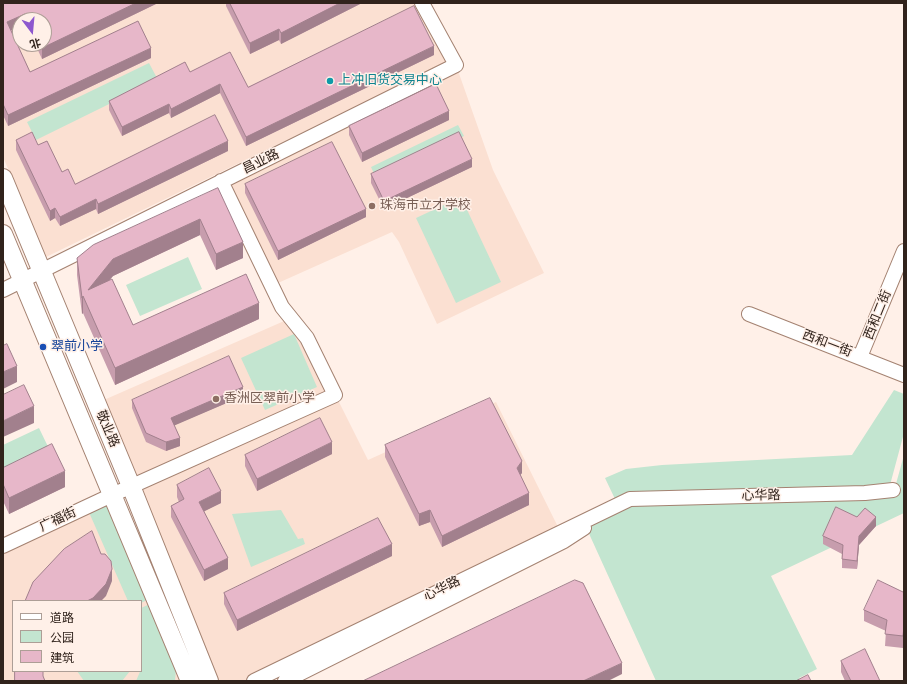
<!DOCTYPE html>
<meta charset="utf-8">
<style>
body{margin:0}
#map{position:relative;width:907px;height:684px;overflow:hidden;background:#fff0e8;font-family:"Varela Round","Noto Sans SC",sans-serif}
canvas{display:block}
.frame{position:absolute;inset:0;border:4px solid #31231c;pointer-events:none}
.legend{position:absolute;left:12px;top:600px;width:130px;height:72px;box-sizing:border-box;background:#fff0e8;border:1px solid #ad9e96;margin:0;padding:5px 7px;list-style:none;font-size:12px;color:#31231c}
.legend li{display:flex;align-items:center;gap:8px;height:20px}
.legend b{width:20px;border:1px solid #ad9e96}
.north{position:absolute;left:12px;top:12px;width:40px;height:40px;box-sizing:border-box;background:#fff0e8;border:1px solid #ad9e96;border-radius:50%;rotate:164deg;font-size:11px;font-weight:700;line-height:16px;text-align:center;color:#31231c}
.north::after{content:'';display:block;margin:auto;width:14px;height:18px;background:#8d57ce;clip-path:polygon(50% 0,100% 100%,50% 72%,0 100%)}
</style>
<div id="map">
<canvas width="907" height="684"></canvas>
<div class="frame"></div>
<ul class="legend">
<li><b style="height:5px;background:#fff"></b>道路</li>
<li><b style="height:11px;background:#c3e5d0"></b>公园</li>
<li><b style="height:11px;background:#e7b7c9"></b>建筑</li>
</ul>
<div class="north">北</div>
</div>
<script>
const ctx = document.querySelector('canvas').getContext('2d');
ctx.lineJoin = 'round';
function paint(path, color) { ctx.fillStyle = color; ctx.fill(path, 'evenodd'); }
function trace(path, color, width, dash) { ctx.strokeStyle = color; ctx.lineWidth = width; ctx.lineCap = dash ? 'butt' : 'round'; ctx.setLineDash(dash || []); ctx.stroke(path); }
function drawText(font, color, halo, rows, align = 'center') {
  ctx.font = font + ' "Varela Round","Noto Sans SC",sans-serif'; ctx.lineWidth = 3; ctx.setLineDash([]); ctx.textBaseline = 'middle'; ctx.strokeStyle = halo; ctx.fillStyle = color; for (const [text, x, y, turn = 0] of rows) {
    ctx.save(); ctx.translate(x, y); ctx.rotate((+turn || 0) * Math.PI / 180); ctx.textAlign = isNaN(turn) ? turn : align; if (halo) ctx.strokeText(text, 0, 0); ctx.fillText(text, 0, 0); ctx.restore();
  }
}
paint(new Path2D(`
 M 3,3 L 414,3 L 447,62 L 46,257 L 3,157 ZM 20,20 L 44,20 L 44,44 L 20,44 Z
 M 456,65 L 493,170 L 544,273 L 437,324 L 399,242 L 392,232 L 278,283 L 221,181 Z
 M 291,318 L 307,338 L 368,460 L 496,402 L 560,531 L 254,681 L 210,681 L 97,403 Z
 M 112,495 L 189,681 L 3,681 L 3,546 ZM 13,601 L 141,601 L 141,671 L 13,671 Z`), '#fbe0d2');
paint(new Path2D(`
 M 149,63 L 158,80 L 36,140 L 27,122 Z
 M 458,125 L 464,136 L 376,178 L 371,167 Z
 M 461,197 L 501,282 L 456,303 L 416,218 Z
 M 188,257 L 202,289 L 140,316 L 126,285 Z
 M 294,334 L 317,387 L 265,410 L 241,358 Z
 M 894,390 L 904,394 L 904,433 L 890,485 L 615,499 L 605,478 L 626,469 L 662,465 L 852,455 Z
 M 39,428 L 53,457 L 3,480 L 3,445 Z
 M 904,455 L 904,513 L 771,576 L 817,669 L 799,678 L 800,681 L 656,681 L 586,527 L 630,499 L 894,491 Z
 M 111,501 L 151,598 L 141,603 L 141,601 L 128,601 L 88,510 Z
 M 281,510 L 298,539 L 303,538 L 305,544 L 251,567 L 232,514 Z
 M 150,604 L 176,669 L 175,681 L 136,681 L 142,667 L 141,608 Z
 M 77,671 L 130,671 L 122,681 L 84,681 Z`), '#c3e5d0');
const minor = new Path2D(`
 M 3,290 L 456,65 L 422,3
 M 749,314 L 904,375
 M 860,357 L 904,251
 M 3,546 L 112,495 L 335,395 L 307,338 L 282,307 L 221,181
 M 254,681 L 630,499 L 865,493 L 893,490
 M 285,681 L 564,541 L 584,528`);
const major = new Path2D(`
 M 3,178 L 131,486 L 209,681
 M 3,234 L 190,681`);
trace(minor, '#a48271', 16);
trace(major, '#a48271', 20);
trace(minor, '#fff', 14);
trace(major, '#fff', 18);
paint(new Path2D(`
 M 3,3 L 158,3 L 42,59 L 35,44 L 44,44 L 44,20 L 20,20 L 11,31 L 30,72 L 151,58 L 8,126 L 3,115 Z
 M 226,3 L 362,3 L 281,44 L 279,40 L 250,54 L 226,6 Z
 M 434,55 L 246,146 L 220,93 L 171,118 L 169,113 L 122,136 L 109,110 L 109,101 L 190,72 L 248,87 Z
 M 449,120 L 362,162 L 349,135 L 349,126 Z
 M 16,140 L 62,172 L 75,184 L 228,151 L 98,214 L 96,209 L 60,226 L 55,218 L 50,221 L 16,150 Z
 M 472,167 L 384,209 L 371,183 L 371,174 Z
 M 245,184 L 366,217 L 278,260 L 245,193 Z
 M 218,188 L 243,258 L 216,270 L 200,235 L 113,276 L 109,280 L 133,325 L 259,319 L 115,385 L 83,313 L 82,314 L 77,275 L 77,258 Z
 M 243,396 L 174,425 L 180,446 L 166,451 L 146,442 L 132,408 L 132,400 Z
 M 385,445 L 522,473 L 520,475 L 529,505 L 442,547 L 430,522 L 419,526 L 385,457 Z
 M 332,454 L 257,491 L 245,466 L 245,455 Z
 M 3,468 L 65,487 L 9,514 L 3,501 Z
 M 177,485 L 221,503 L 204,511 L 228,569 L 204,581 L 171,517 L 171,506 L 179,502 L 177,497 Z
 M 876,526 L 859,545 L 857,569 L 842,568 L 842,554 L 823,544 L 823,536 Z
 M 392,556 L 237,631 L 224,604 L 224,593 Z
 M 903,592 L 903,648 L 885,646 L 886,631 L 864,621 L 864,610 Z
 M 841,661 L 880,681 L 845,681 L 841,672 Z`), '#c79dad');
paint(new Path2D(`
 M 136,3 L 158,3 L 42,59 L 42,48 Z
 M 340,3 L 362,3 L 281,44 L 281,33 Z
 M 25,14 L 25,20 L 20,20 L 20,27 L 7,32 L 7,22 Z
 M 279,29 L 279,40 L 250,54 L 250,43 Z
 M 434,46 L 434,55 L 246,146 L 246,137 Z
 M 151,48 L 151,58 L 8,126 L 8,115 Z
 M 220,84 L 220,93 L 171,118 L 171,109 Z
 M 169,104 L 169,113 L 122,136 L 122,127 Z
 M 449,111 L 449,120 L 362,162 L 362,153 Z
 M 228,141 L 228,151 L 98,214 L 98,204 Z
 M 472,159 L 472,167 L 384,209 L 384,201 Z
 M 96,199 L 96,209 L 60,226 L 60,217 Z
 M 55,208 L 55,218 L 50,221 L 50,211 Z
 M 366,209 L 366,217 L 278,260 L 278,251 Z
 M 200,219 L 200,235 L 113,276 L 88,306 L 88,290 L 113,259 Z
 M 243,242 L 243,258 L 216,270 L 216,254 Z
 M 83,296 L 83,313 L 82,314 L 82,298 Z
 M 259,303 L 259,319 L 115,385 L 115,368 Z
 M 17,366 L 17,382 L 3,389 L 3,372 Z
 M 243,387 L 243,396 L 171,427 L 171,418 Z
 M 34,406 L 34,423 L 3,437 L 3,421 Z
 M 180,438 L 180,446 L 166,451 L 166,442 Z
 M 332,442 L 332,454 L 257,491 L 257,479 Z
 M 522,461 L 522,473 L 517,479 L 517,468 Z
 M 65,471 L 65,487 L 9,514 L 9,498 Z
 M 221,491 L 221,503 L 199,514 L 199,502 Z
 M 529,493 L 529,505 L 442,547 L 442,536 Z
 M 430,510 L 430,522 L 419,526 L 419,514 Z
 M 876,517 L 876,526 L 859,545 L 857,569 L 857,561 L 859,536 Z
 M 392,544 L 392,556 L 237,631 L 237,620 Z
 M 228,558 L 228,569 L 204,581 L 204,570 Z
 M 112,569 L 112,581 L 106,596 L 101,601 L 87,601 Z
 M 904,626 L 904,637 L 903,648 L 903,636 Z
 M 622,663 L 622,674 L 608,681 L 583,681 Z`), '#a2808d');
const building = new Path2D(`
 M 3,3 L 136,3 L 42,48 L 40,44 L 44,44 L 44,20 L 28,20 L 25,14 L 7,22 L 30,72 L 138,21 L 151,48 L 8,115 L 3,104 Z
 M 230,3 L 340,3 L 281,33 L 279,29 L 250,43 Z
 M 414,6 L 434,46 L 246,137 L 220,84 L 171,109 L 169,104 L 122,127 L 109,101 L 185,62 L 190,72 L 230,52 L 248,87 Z
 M 436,84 L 449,111 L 362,153 L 349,126 Z
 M 215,115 L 228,141 L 98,204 L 96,199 L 60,217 L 55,208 L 50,211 L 16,140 L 32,132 L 38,145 L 47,141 L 62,172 L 68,169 L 75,184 Z
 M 459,132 L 472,159 L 384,201 L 371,174 Z
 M 332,142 L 366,209 L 278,251 L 245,184 Z
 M 218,188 L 243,242 L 216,254 L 200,219 L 113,259 L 88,290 L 112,279 L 133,325 L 246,274 L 259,303 L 115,368 L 83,296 L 82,298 L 77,258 L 93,245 Z
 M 7,344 L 17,366 L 3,372 L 3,346 Z
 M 229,356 L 243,387 L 171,418 L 180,438 L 166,442 L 146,433 L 132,400 Z
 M 24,385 L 34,406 L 3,421 L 3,395 Z
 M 490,398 L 522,461 L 517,468 L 529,493 L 442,536 L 430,510 L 419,514 L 385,445 Z
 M 320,418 L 332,442 L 257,479 L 245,455 Z
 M 52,444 L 65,471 L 9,498 L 3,484 L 3,468 Z
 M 209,468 L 221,491 L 199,502 L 228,558 L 204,570 L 171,506 L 184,499 L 177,485 Z
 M 836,507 L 857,517 L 865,508 L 876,517 L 859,536 L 857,561 L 842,559 L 843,545 L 823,536 Z
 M 378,518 L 392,544 L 237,620 L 224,593 Z
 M 92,531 L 101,554 L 105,554 L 111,561 L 112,569 L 106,584 L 93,598 L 87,601 L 25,601 L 33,582 L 64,549 Z
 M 575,580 L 583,583 L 622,663 L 583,681 L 363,681 Z
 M 878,580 L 903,592 L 904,591 L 904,626 L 903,636 L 885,634 L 887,620 L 864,610 Z
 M 865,649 L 880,681 L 851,681 L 841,661 Z
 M 15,671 L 43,671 L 43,676 L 45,681 L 15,681 Z
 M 808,675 L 811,681 L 796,681 Z`);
paint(building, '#e7b7c9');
trace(building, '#a2808d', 1);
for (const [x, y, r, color] of [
 [330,81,4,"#0f9aa8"],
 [372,206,4,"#8d6e63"],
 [43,347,4,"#1a4fb4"],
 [216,399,4,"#8d6e63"]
]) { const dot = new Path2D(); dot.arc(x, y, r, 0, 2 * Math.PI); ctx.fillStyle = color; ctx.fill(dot); trace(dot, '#fff0e8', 1.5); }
drawText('13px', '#0d838f', '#fff0e8', [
 ["上冲旧货交易中心",338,81]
], 'left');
drawText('13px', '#31231c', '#fff0e8', [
 ["昌业路",261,162,-26],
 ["西和二街",878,315,-68],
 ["西和一街",827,344,21],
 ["敬业路",107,429,67],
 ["心华路",761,496,-1],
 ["广福街",58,520,-25],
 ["心华路",442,589,-26]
]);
drawText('13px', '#785e54', '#fff0e8', [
 ["珠海市立才学校",380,206],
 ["香洲区翠前小学",224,399]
], 'left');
drawText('13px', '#164399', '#fff0e8', [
 ["翠前小学",51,347]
], 'left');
</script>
